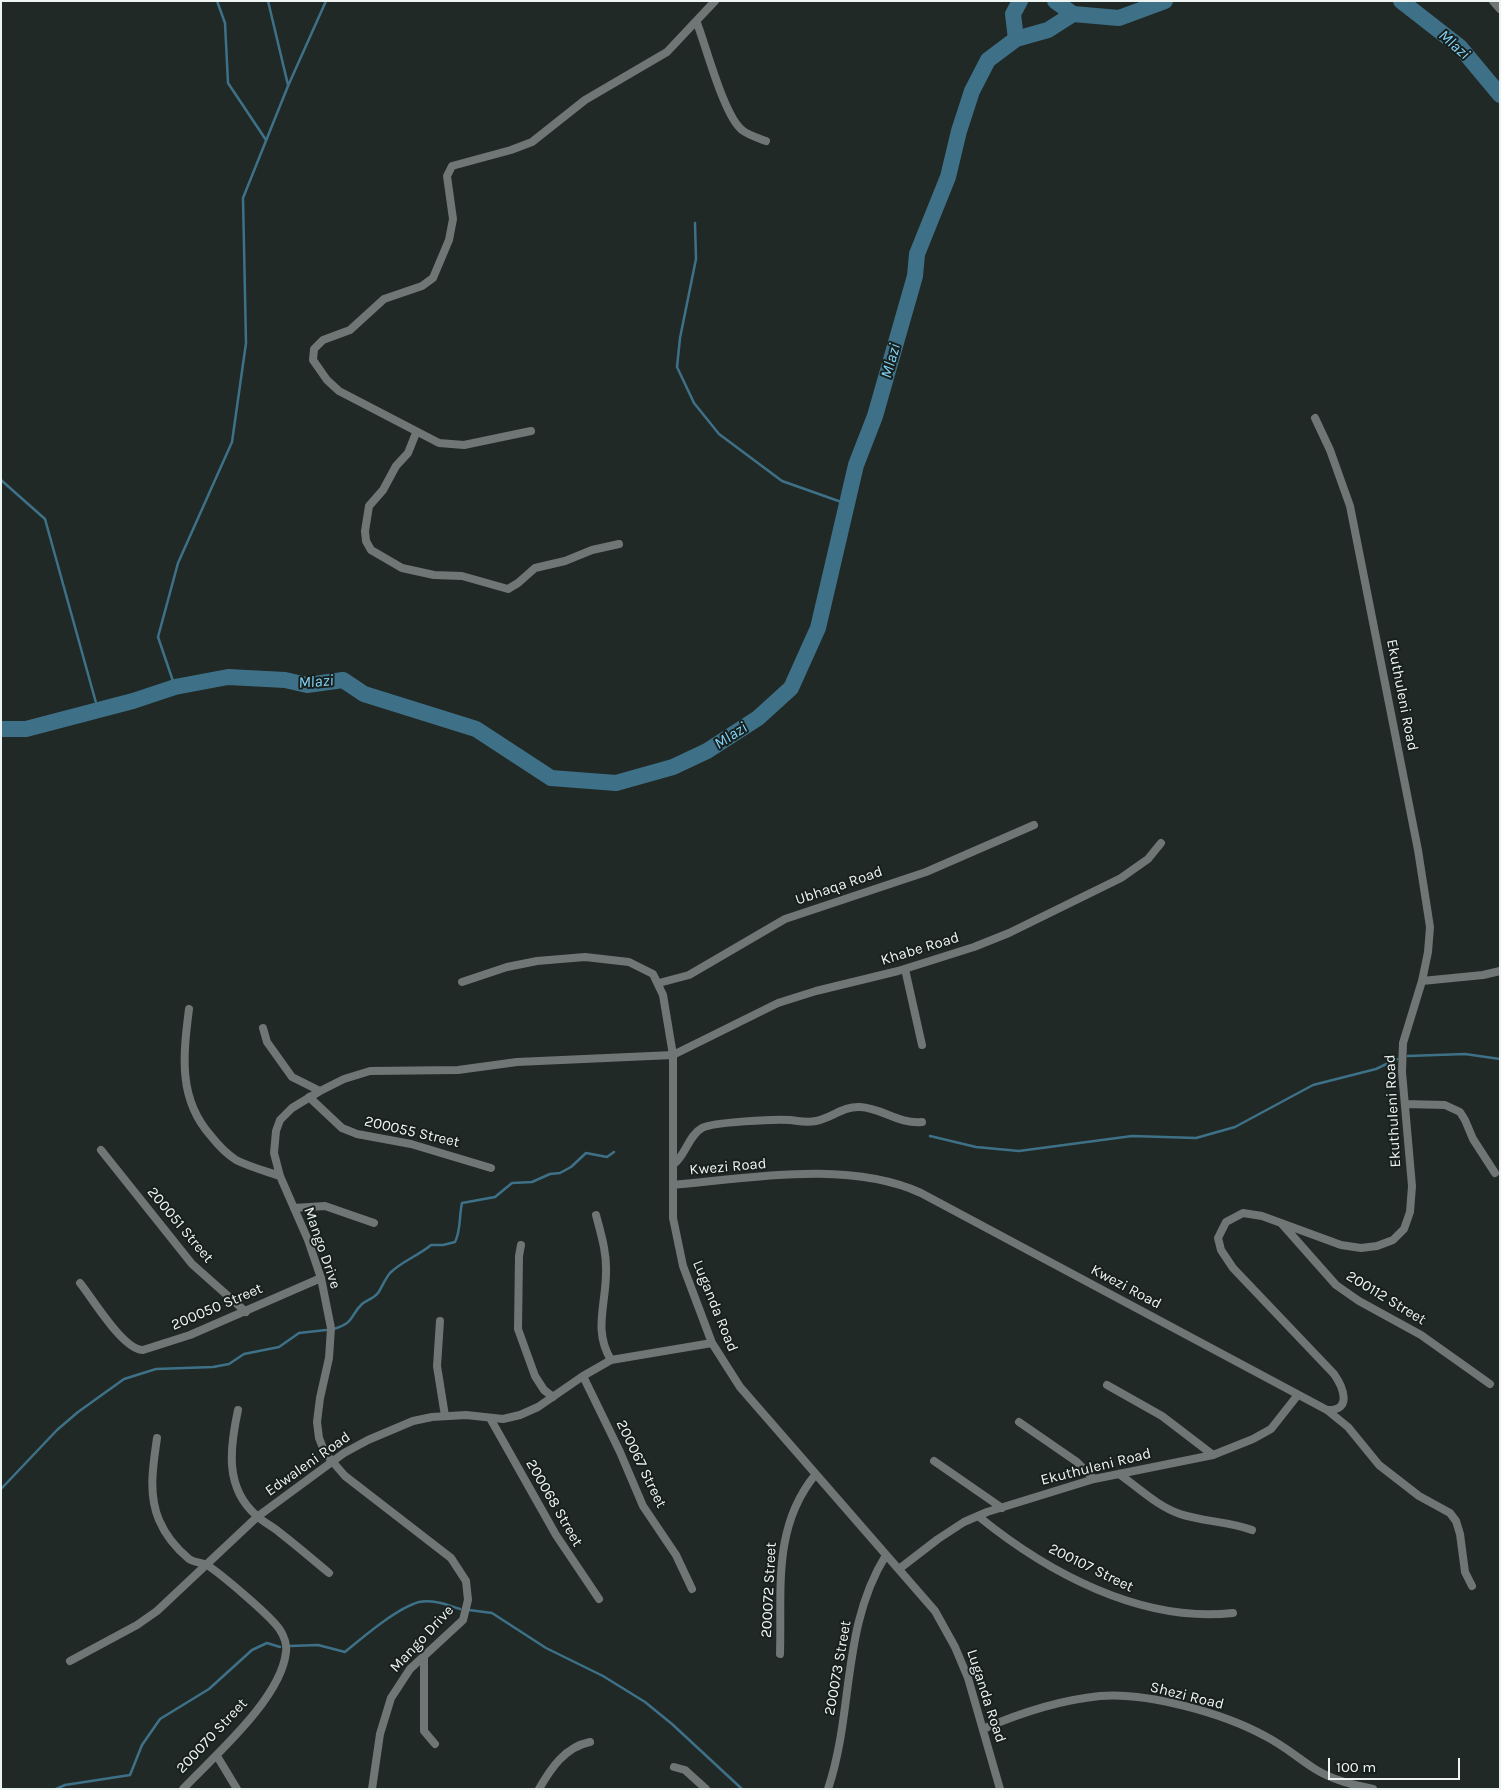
<!DOCTYPE html>
<style>
body{margin:0}
#map{position:relative;width:1501px;height:1790px;overflow:hidden;background:#202926;font-family:Karla,sans-serif}
canvas{display:block}
.frame{position:absolute;inset:0;border:2px solid #eef4f2;pointer-events:none}
.scale{position:absolute;left:1328px;top:1758px;width:132px;height:22px;box-sizing:border-box;border:2px solid #eef4f2;border-top:0;padding-left:6px;font-size:15px;line-height:18px;white-space:nowrap;color:#eef4f2;-webkit-text-stroke:4px #17201d;paint-order:stroke}
</style>
<div id="map">
<canvas width="1501" height="1790"></canvas>
<div class="frame"></div>
<div class="scale">100 m</div>
</div>
<script>
const ctx = document.querySelector('canvas').getContext('2d');
ctx.lineJoin = 'round';
function trace(path, color, width, dash) { ctx.strokeStyle = color; ctx.lineWidth = width; ctx.lineCap = dash ? 'butt' : 'round'; ctx.setLineDash(dash || []); ctx.stroke(path); }
function drawText(font, color, halo, rows, align = 'center') {
  ctx.font = font + ' Karla,sans-serif'; ctx.lineWidth = 4; ctx.setLineDash([]); ctx.textBaseline = 'middle'; ctx.strokeStyle = halo; ctx.fillStyle = color; for (const [text, x, y, turn = 0] of rows) {
    ctx.save(); ctx.translate(x, y); ctx.rotate((+turn || 0) * Math.PI / 180); ctx.textAlign = isNaN(turn) ? turn : align; if (halo) ctx.strokeText(text, 0, 0); ctx.fillText(text, 0, 0); ctx.restore();
  }
}
trace(new Path2D(`
 M 217,1 L 225,23 L 228,83 L 266,140
 M 268,1 L 288,85
 M 695,223 L 696,259 L 680,338 L 677,367 L 694,403 L 719,434 L 782,481 L 847,504
 M 1,480 L 45,519 L 98,710
 M 175,687 L 158,637 L 178,563 L 232,442 L 246,343 L 243,198 L 288,86 L 326,1
 M 1408,1056 L 1465,1054 L 1500,1059
 M 930,1136 L 976,1147 L 1019,1151 L 1132,1136 L 1196,1138 L 1235,1127 L 1313,1085 L 1376,1069 L 1397,1059
 M 334,1329 C 356,1322 350,1315 362,1304 C 367,1300 373,1299 378,1293 C 382,1287 385,1279 390,1273 C 402,1261 418,1256 431,1245 L 443,1245 L 455,1242 C 461,1231 459,1216 462,1203 L 495,1197 L 512,1183 L 532,1182 L 550,1174 L 560,1173 L 571,1167 L 586,1153 L 607,1157 L 614,1152
 M 1,1489 L 57,1430 L 78,1412 L 124,1379 L 156,1369 L 213,1367 L 229,1364 L 244,1354 L 279,1347 L 299,1333 L 326,1330
 M 469,1610 L 492,1613 L 546,1648 L 603,1676 L 645,1702 L 672,1724 L 742,1789
 M 290,1646 L 318,1645 L 345,1652 C 363,1637 397,1608 419,1602 C 432,1599 448,1605 460,1609
 M 56,1789 L 65,1785 L 130,1775 L 142,1745 L 160,1719 L 209,1689 L 252,1650 L 267,1643 L 280,1647`), '#3e7188', 2.5);
trace(new Path2D(`
 M 1055,1 L 1073,14
 M 1401,1 L 1460,47 L 1500,95
 M 1016,39 L 1013,14 L 1020,1
 M 1,729 L 26,729 L 133,701 L 175,687 L 228,677 L 285,680 L 307,685 L 343,680 L 364,694 L 476,729 L 551,778 L 616,783 L 673,767 L 707,751 L 758,718 L 791,688 L 818,628 L 856,465 L 875,416 L 915,276 L 917,254 L 948,177 L 959,131 L 972,91 L 988,60 L 1016,39 L 1048,30 L 1073,14 L 1119,18 L 1165,1`), '#3e7188', 16);
trace(new Path2D(`
 M 1493,1 L 1500,9
 M 697,23 C 706,46 724,116 742,130 C 748,135 758,138 766,141
 M 1315,418 L 1330,450 L 1350,506 L 1418,850 L 1430,927 L 1428,952 L 1422,981 L 1403,1043 L 1402,1072 L 1412,1186 L 1410,1212 L 1404,1229 L 1393,1240 L 1377,1246 L 1361,1248 L 1341,1245 L 1262,1216 L 1243,1213 L 1226,1222 L 1218,1238 L 1221,1250 L 1233,1268 L 1334,1374 C 1343,1387 1353,1411 1327,1410
 M 531,431 L 464,445 L 439,443 L 339,391 L 327,380 L 313,360 L 314,349 L 323,340 L 350,330 L 384,299 L 422,286 L 433,278 L 449,240 L 453,219 L 447,176 L 452,166 L 511,150 L 532,142 L 585,100 L 667,52 L 715,1
 M 416,433 L 408,453 L 396,466 L 383,490 L 369,506 L 365,531 L 366,541 L 371,550 L 402,568 L 434,575 L 462,576 L 508,589 L 518,583 L 535,568 L 565,561 L 592,550 L 619,544
 M 905,969 L 922,1045
 M 1422,981 L 1483,975 L 1500,971
 M 462,982 L 507,967 L 537,961 L 585,957 L 629,962 L 653,974 L 663,995 L 673,1055 L 673,1218 L 683,1266 L 712,1343 L 740,1387 L 935,1611 L 955,1647 L 968,1678 L 1000,1789
 M 659,983 L 689,975 L 785,919 L 926,872 L 1034,825
 M 189,1009 C 183,1056 178,1099 211,1136 C 218,1145 227,1154 236,1160 C 250,1167 265,1171 280,1176
 M 263,1028 L 267,1042 L 292,1077 L 320,1091
 M 309,1097 L 342,1128 L 357,1134 L 411,1144 L 491,1168
 M 1405,1104 L 1445,1105 L 1460,1112 L 1465,1120 L 1473,1139 L 1495,1173
 M 101,1150 L 192,1264 L 246,1312
 M 674,1164 C 686,1154 689,1135 702,1128 C 713,1122 775,1119 790,1120 C 799,1121 807,1123 816,1121 C 832,1118 843,1106 860,1107 C 882,1108 898,1124 922,1122
 M 673,1185 C 750,1178 849,1160 921,1193 L 1327,1410 L 1348,1427 L 1379,1465 L 1419,1496 L 1450,1513 L 1456,1521 L 1460,1534 L 1465,1572 L 1472,1586
 M 294,1208 L 325,1206 L 374,1223
 M 596,1215 C 601,1234 607,1253 606,1273 C 606,1304 593,1331 611,1360
 M 1282,1224 L 1336,1285 L 1359,1301 L 1421,1335 L 1490,1384
 M 521,1245 L 519,1256 L 518,1329 L 535,1376 L 544,1390 L 553,1397
 M 80,1283 C 93,1299 123,1350 143,1350 L 190,1335 L 321,1278
 M 440,1321 L 437,1366 L 445,1416
 M 583,1376 L 620,1452 L 643,1506 L 676,1555 L 692,1589
 M 1107,1385 L 1162,1416 L 1213,1455
 M 238,1410 C 230,1447 224,1488 257,1516 C 263,1522 272,1526 279,1532 C 296,1545 312,1559 329,1573
 M 490,1418 L 556,1535 L 599,1599
 M 1019,1422 L 1077,1462 L 1094,1479
 M 157,1438 C 153,1466 148,1494 159,1520 C 165,1534 177,1549 189,1559 C 195,1563 201,1562 207,1565 C 221,1574 272,1617 280,1630 C 284,1636 287,1645 286,1652 C 281,1699 214,1756 183,1789
 M 934,1461 L 1002,1508
 M 1119,1474 C 1139,1488 1157,1506 1180,1514 C 1204,1522 1228,1521 1252,1530
 M 978,1516 C 1048,1573 1141,1623 1233,1613
 M 899,1569 L 938,1539 L 964,1522 L 987,1512 L 1094,1479 L 1213,1455 L 1253,1439 L 1271,1429 L 1297,1396
 M 780,1654 C 782,1590 772,1528 815,1475
 M 424,1658 L 424,1731 L 435,1744
 M 70,1661 L 137,1625 L 157,1611 L 257,1517 L 344,1453 L 368,1440 L 413,1421 L 432,1417 L 466,1415 L 503,1419 L 520,1415 L 538,1407 L 583,1376 L 611,1360 L 712,1343
 M 983,1729 C 1020,1713 1060,1700 1100,1696 C 1147,1692 1223,1713 1265,1736 C 1283,1745 1298,1758 1315,1769 C 1332,1780 1354,1785 1373,1789
 M 217,1756 L 237,1789
 M 674,1767 L 685,1770 L 706,1789
 M 372,1789 L 380,1734 L 391,1698 L 410,1669 L 463,1620 L 468,1600 L 466,1581 L 451,1558 L 345,1476 L 325,1453 L 319,1438 L 317,1422 L 320,1398 L 329,1358 L 331,1328 L 321,1278 L 308,1240 L 280,1176 L 274,1153 L 276,1131 L 280,1120 L 292,1108 L 320,1091 L 344,1079 L 370,1071 L 458,1070 L 517,1062 L 673,1055 L 778,1003 L 816,991 L 898,971 L 974,947 L 1009,933 L 1121,878 L 1148,859 L 1161,843
 M 539,1789 C 551,1768 565,1747 590,1742
 M 828,1789 C 854,1712 841,1627 886,1555`), '#707575', 8);
drawText('15px', '#eef4f2', '#17201d', [
 ["Ekuthuleni Road",1402,695,79],
 ["Ubhaqa Road",839,886,-19],
 ["Khabe Road",920,949,-17],
 ["Ekuthuleni Road",1393,1111,-93],
 ["200055 Street",412,1132,13],
 ["Kwezi Road",728,1167,-5],
 ["200051 Street",180,1225,50],
 ["Mango Drive",322,1248,71],
 ["Kwezi Road",1126,1287,28],
 ["200112 Street",1386,1298,31],
 ["Luganda Road",715,1306,68],
 ["200050 Street",217,1307,-23],
 ["Edwaleni Road",308,1464,-35],
 ["200067 Street",641,1464,64],
 ["Ekuthuleni Road",1096,1467,-14],
 ["200068 Street",554,1503,60],
 ["200107 Street",1091,1568,26],
 ["200072 Street",769,1590,-87],
 ["Mango Drive",422,1639,-47],
 ["200073 Street",838,1668,-80],
 ["Luganda Road",986,1696,72],
 ["Shezi Road",1187,1696,14],
 ["200070 Street",212,1736,-47]
]);
drawText('italic 16px', '#84d5fb', '#17201d', [
 ["Mlazi",1454,45,42],
 ["Mlazi",891,361,-74],
 ["Mlazi",316,682,-4],
 ["Mlazi",731,736,-33]
]);
</script>
